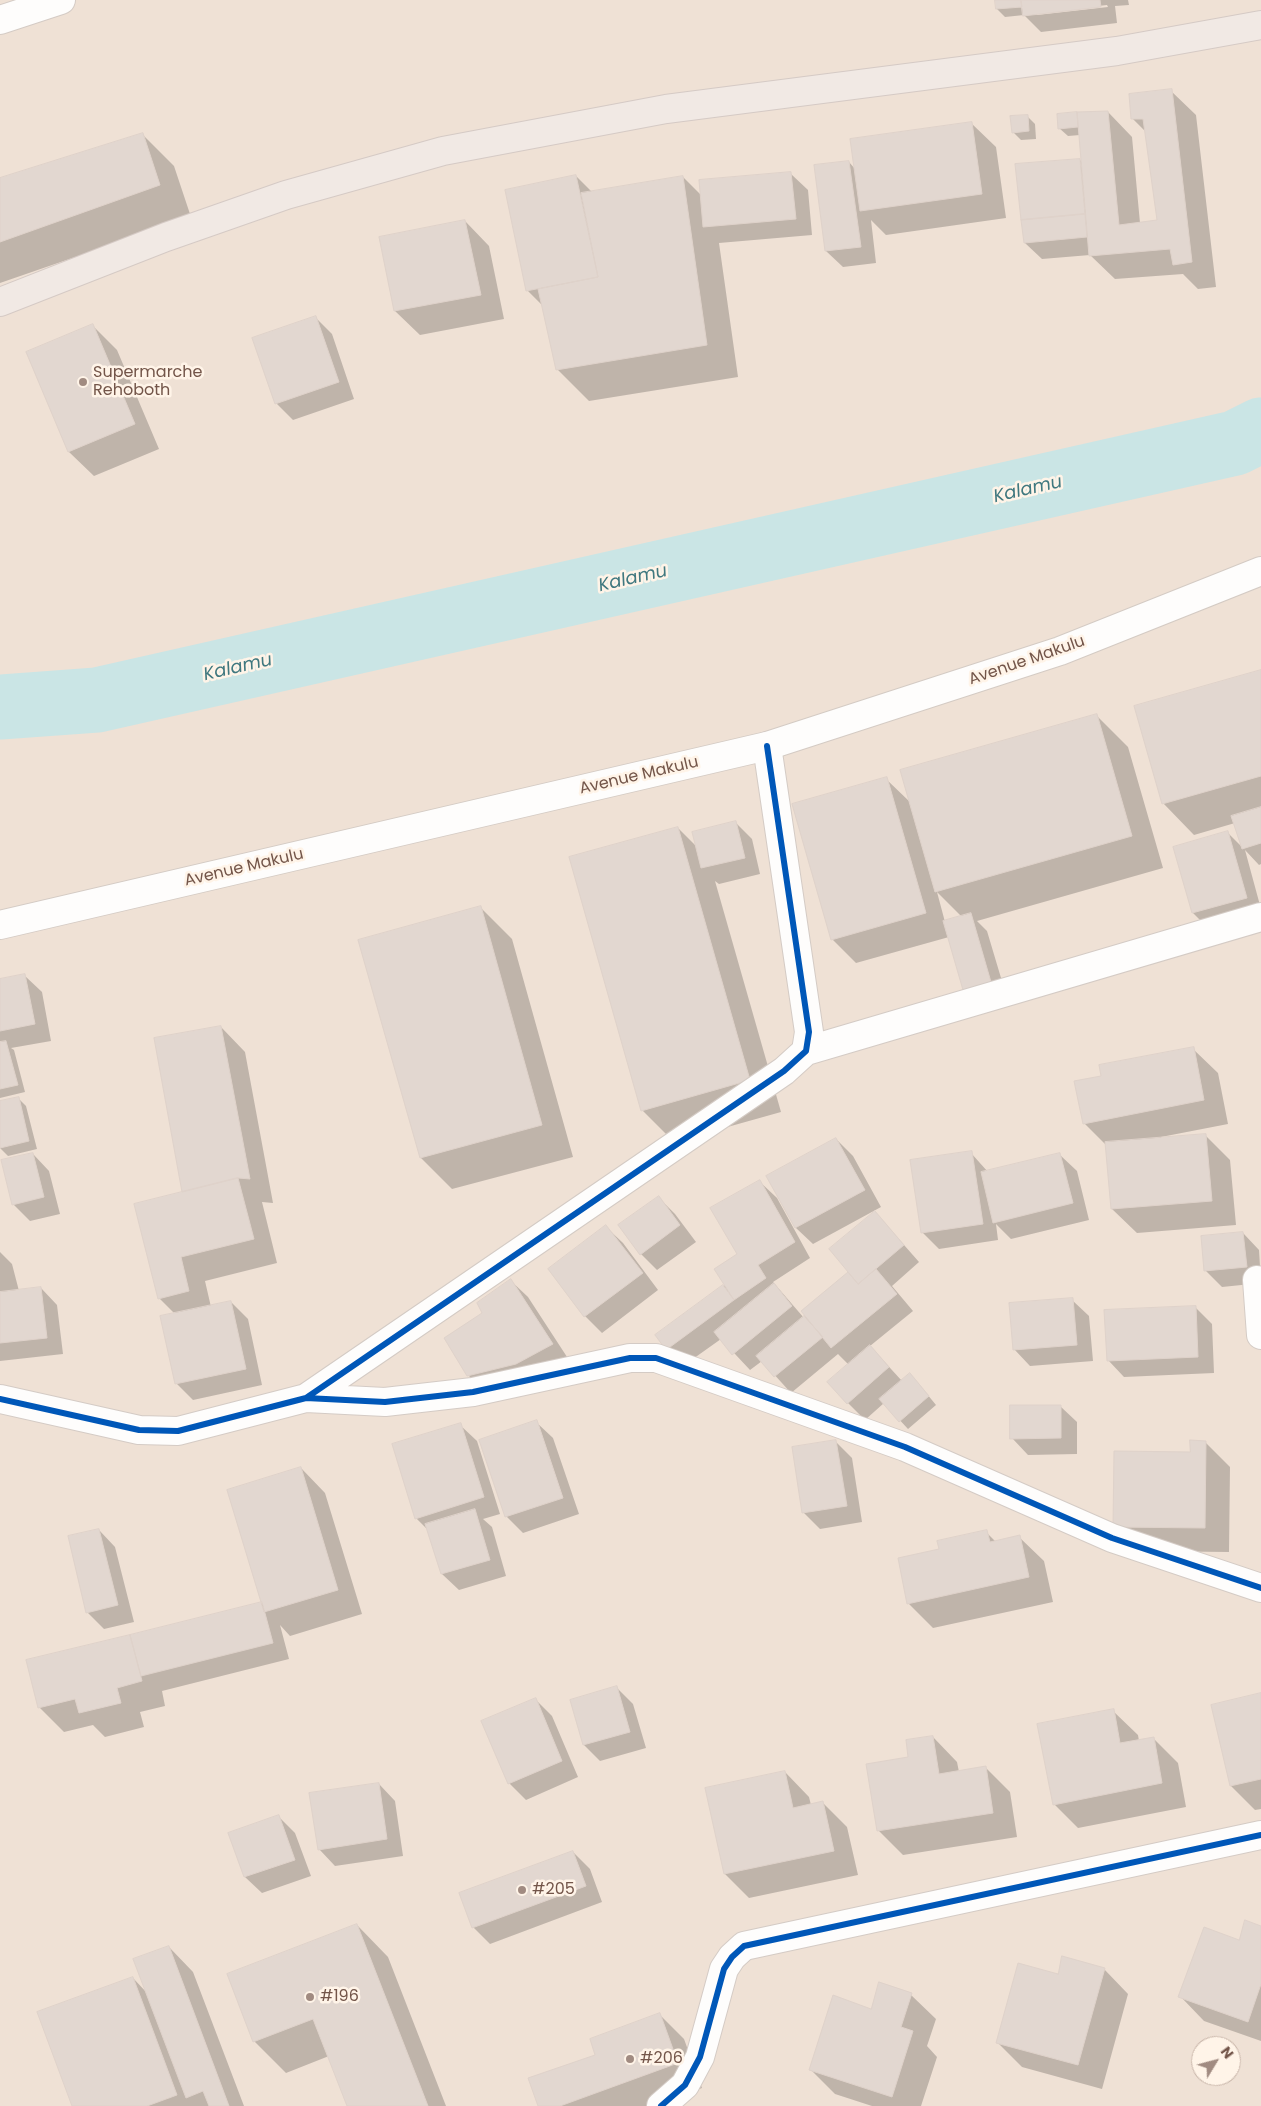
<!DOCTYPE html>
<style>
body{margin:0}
#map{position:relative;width:1261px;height:2106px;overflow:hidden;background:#f6efe8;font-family:Poppins,sans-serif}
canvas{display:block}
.north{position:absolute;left:1191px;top:2036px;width:50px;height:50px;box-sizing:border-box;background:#fff4e8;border:1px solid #c7b4a8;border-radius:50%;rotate:53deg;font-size:14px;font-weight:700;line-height:20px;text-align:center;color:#735549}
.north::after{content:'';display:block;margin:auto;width:18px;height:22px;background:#a18b81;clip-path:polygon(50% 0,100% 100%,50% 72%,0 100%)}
</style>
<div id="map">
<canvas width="1261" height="2106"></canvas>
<div class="north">N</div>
</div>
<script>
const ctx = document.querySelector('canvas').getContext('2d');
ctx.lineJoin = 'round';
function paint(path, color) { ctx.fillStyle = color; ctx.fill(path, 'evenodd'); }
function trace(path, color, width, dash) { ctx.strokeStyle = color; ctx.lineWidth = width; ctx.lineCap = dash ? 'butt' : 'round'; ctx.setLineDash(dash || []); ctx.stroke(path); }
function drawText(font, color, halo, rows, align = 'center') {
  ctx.font = font + ' Poppins,sans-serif'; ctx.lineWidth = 5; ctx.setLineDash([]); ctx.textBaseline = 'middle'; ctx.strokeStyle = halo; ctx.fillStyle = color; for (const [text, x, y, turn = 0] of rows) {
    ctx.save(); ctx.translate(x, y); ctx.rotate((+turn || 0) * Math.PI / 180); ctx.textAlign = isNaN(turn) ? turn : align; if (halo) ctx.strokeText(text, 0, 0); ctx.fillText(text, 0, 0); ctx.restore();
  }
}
paint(new Path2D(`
 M 0,0 L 1261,0 L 1261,2106 L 0,2106 ZM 1201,2046 L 1231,2046 L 1231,2076 L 1201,2076 Z`), '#efe1d5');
paint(new Path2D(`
 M 996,0 L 1128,0 L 1129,5 L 1115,6 L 1117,23 L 1041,32 L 1024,15 L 1005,17 L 997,9 ZM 1107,5 L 1108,7 L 1037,15 L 1037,13 Z
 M 1171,91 L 1196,115 L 1216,287 L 1198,289 L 1183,274 L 1115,279 L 1090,255 L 1042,259 L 1025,243 L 1080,160 L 1083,163 L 1080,135 L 1068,136 L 1059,128 L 1059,115 L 1108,112 L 1132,137 L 1140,223 L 1159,221 L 1146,132 L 1132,118 Z
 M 1027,116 L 1035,124 L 1036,139 L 1021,140 L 1013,132 Z
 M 971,123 L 996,147 L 1006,218 L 886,235 L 871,220 L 876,263 L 843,267 L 826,251 L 849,162 L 855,169 Z
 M 142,134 L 174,166 L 191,217 L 0,283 L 0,179 Z
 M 791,174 L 808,190 L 812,235 L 719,243 L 738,377 L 589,401 L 557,369 L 543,306 L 528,291 L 506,191 L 576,176 L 592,192 L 683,177 L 702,196 Z
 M 465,221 L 489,246 L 504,319 L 420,335 L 395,311 Z
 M 316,318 L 332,334 L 354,399 L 293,420 L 276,403 Z
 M 93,326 L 117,350 L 159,449 L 94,476 L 69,452 L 27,353 Z
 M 1261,672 L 1261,864 L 1259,865 L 1245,850 L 1261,909 L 1209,929 L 1193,913 L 1228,833 L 1242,847 L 1235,823 L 1194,835 L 1163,803 Z
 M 1097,716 L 1128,747 L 1163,868 L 977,921 L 987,931 L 1007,998 L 980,1006 L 964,989 L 949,937 L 856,963 L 832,939 L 886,779 L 911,803 ZM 937,892 L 962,917 L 945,922 Z
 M 735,822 L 752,839 L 760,874 L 719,884 L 715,881 L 781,1112 L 674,1142 L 642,1110 L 678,828 L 697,847 Z
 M 481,908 L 512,939 L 573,1157 L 452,1189 L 421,1158 Z
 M 25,976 L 42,992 L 51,1041 L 11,1048 L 14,1050 L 25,1092 L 0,1098 L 0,980 Z
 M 221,1027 L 245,1052 L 273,1203 L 262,1202 L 277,1263 L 205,1281 L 211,1307 L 231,1302 L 248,1319 L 262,1385 L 193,1400 L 176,1383 L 175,1314 L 159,1298 Z
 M 1193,1049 L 1218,1073 L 1228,1124 L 1161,1137 L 1162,1139 L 1206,1136 L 1230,1160 L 1236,1225 L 1137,1233 L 1112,1209 L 1106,1145 L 1084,1123 Z
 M 18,1098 L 26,1106 L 37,1149 L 8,1156 L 0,1148 L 0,1102 Z
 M 836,1139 L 853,1156 L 881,1207 L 813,1244 L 796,1228 L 768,1177 Z
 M 971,1153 L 988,1172 L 1060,1155 L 1077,1171 L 1089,1220 L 1011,1239 L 996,1224 L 998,1240 L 939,1249 L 922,1232 Z
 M 33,1154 L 49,1171 L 60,1214 L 30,1221 L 13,1204 Z
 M 760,1182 L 777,1198 L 810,1258 L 773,1282 L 804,1318 L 806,1316 L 802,1311 L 850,1272 L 875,1212 L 919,1262 L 892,1286 L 913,1311 L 870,1346 L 902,1381 L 918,1383 L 936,1405 L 908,1429 L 884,1403 L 865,1420 L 848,1403 L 829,1382 L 849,1365 L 838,1354 L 791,1393 L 762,1361 L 750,1370 L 721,1339 L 683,1366 L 657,1335 L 725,1285 L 738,1254 Z
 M 658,1197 L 675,1214 L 696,1242 L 657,1270 L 641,1254 Z
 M 606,1227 L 623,1243 L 658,1290 L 602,1333 L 585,1316 L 550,1269 Z
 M 1243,1233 L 1259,1250 L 1261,1283 L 1222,1287 L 1205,1270 Z
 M 0,1252 L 12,1264 L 19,1291 L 41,1288 L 57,1305 L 63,1354 L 0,1361 Z
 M 511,1281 L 528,1297 L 569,1360 L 485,1392 L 468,1375 L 484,1313 Z
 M 1072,1300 L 1089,1316 L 1093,1361 L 1030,1366 L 1014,1349 Z
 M 1195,1307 L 1212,1324 L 1214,1373 L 1124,1377 L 1108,1360 Z
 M 1060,1406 L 1077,1422 L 1077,1454 L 1028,1455 L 1012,1438 Z
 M 536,1422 L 553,1438 L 579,1514 L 523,1533 L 506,1516 Z
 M 460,1425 L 477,1441 L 500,1514 L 483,1519 L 492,1527 L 506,1576 L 459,1590 L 442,1574 L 429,1531 L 416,1518 Z
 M 835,1441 L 852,1458 L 862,1522 L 820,1529 L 803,1512 Z
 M 1205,1442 L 1230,1467 L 1229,1552 L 1139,1551 L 1114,1526 Z
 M 301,1468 L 325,1493 L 362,1614 L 290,1636 L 280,1625 L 289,1659 L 162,1691 L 165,1706 L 140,1712 L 144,1727 L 105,1737 L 93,1725 L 64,1732 L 39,1707 L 27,1661 L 263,1603 Z
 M 99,1530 L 115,1547 L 134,1622 L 104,1629 L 87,1612 Z
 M 986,1532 L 996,1542 L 1019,1537 L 1044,1561 L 1053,1602 L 933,1628 L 908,1603 L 941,1550 Z
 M 616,1687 L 633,1704 L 646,1748 L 600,1761 L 584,1745 Z
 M 1261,1695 L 1261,1809 L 1255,1810 L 1231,1786 Z
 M 535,1699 L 552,1716 L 578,1777 L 526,1800 L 509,1783 Z
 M 1113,1711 L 1138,1735 L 1139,1741 L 1153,1738 L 1178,1763 L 1186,1807 L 1078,1828 L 1054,1804 Z
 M 933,1737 L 957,1762 L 959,1772 L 985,1767 L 1010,1792 L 1017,1837 L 903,1855 L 878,1830 L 910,1758 Z
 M 785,1772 L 809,1797 L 811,1805 L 823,1803 L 847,1827 L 858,1875 L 749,1898 L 725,1874 Z
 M 379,1784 L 395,1801 L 403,1856 L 335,1866 L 319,1849 Z
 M 279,1817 L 295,1833 L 311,1876 L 262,1893 L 245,1877 L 230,1833 Z
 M 573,1852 L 590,1869 L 602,1902 L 490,1944 L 473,1927 Z
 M 357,1925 L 388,1957 L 446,2106 L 349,2106 L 329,2056 L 286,2073 L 254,2041 Z
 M 1261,1927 L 1261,2041 L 1204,2021 L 1180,1996 L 1240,1941 Z
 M 169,1947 L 193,1972 L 244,2106 L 74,2106 L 133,1978 L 147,1993 Z
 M 1104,1969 L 1128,1994 L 1102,2089 L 1022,2067 L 997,2042 L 1059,1975 Z
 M 911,1995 L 936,2019 L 927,2046 L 937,2057 L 921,2106 L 872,2106 L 835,2094 L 810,2069 L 871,2011 Z
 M 660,2015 L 684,2039 L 702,2088 L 651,2106 L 539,2106 L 597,2055 Z`), '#0003');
trace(new Path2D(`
 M 0,707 L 97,700 L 1235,443 L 1261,430`), '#cae5e5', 65);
const building = new Path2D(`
 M 995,0 L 1021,0 L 1022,7 L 996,9 Z
 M 1021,0 L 1100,0 L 1101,7 L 1023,16 Z
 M 1172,89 L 1192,262 L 1173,265 L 1170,249 L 1089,256 L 1077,112 L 1108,111 L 1119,225 L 1157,220 L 1143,119 L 1131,119 L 1129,94 Z
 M 1077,112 L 1078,127 L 1058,129 L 1057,114 Z
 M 1028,115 L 1029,131 L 1012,133 L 1010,116 Z
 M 972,122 L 982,194 L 860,211 L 850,139 Z
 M 143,133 L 160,185 L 0,242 L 0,178 Z
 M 1080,159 L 1085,214 L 1021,220 L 1015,164 Z
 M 849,161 L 861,247 L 825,251 L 814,165 Z
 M 791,172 L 796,219 L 703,227 L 699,180 Z
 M 576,175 L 598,277 L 526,291 L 505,190 Z
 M 683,176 L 707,345 L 556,370 L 538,289 L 598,277 L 581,193 Z
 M 1085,214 L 1087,237 L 1024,243 L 1021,220 Z
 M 465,220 L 481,295 L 394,311 L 379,237 Z
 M 316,316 L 339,382 L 275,404 L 252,338 Z
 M 93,324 L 135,424 L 68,452 L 26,352 Z
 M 1261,670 L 1261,776 L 1162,804 L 1134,706 Z
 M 1097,714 L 1132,836 L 935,892 L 900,770 Z
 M 887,777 L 926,913 L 831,940 L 792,804 Z
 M 1261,807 L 1261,843 L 1242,849 L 1231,816 Z
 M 736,821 L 745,858 L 701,868 L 692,832 Z
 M 678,827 L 750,1080 L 641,1111 L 569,857 Z
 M 1228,831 L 1247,898 L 1192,913 L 1173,847 Z
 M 481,906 L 542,1125 L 420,1158 L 358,940 Z
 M 971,913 L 991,982 L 963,990 L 943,921 Z
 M 25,974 L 35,1024 L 0,1031 L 0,979 Z
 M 221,1026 L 250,1179 L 238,1178 L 182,1192 L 154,1038 Z
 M 6,1041 L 18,1085 L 0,1089 L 0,1042 Z
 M 1194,1047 L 1204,1100 L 1083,1124 L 1074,1081 L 1101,1076 L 1099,1065 Z
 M 19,1097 L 29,1141 L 0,1148 L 0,1101 Z
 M 1206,1134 L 1212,1201 L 1111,1209 L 1105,1142 Z
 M 836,1138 L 865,1190 L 795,1228 L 766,1176 Z
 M 972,1151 L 983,1224 L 921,1233 L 910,1160 Z
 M 33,1153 L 44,1197 L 12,1205 L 1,1160 Z
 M 1060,1153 L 1073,1203 L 993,1223 L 981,1172 Z
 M 238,1178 L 254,1239 L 181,1257 L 189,1291 L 158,1299 L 134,1204 Z
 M 760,1180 L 795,1242 L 758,1265 L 766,1278 L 734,1300 L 714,1269 L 737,1254 L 710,1208 Z
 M 659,1196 L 680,1225 L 640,1255 L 618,1225 Z
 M 875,1211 L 904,1245 L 858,1284 L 829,1249 Z
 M 606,1225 L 643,1273 L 584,1317 L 548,1269 Z
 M 1243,1232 L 1247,1267 L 1204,1271 L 1201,1236 Z
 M 876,1269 L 897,1294 L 831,1348 L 801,1311 L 848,1272 L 858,1284 Z
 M 511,1279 L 553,1344 L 516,1364 L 467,1376 L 444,1338 L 482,1313 L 477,1303 Z
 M 774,1283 L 792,1306 L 732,1355 L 714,1332 Z
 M 723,1285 L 734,1300 L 666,1350 L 655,1335 Z
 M 41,1287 L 47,1338 L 0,1343 L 0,1292 Z
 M 1073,1298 L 1077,1345 L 1013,1350 L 1009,1303 Z
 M 231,1301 L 246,1369 L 175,1384 L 160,1316 Z
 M 1196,1306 L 1198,1357 L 1107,1361 L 1104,1310 Z
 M 804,1316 L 823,1337 L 774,1377 L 756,1356 Z
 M 870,1345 L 889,1367 L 847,1404 L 827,1382 Z
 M 910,1373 L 929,1396 L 899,1422 L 879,1399 Z
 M 1010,1405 L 1061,1405 L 1061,1438 L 1010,1439 Z
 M 537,1420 L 563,1498 L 505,1517 L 479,1440 Z
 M 461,1423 L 484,1497 L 415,1519 L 392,1444 Z
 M 836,1440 L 847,1506 L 802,1513 L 792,1447 Z
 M 1190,1440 L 1206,1441 L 1205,1528 L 1113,1527 L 1114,1451 L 1190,1452 Z
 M 301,1467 L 338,1590 L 264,1612 L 227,1490 Z
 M 475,1509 L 490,1560 L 441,1574 L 425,1524 Z
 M 99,1529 L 118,1605 L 86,1613 L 68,1536 Z
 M 987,1530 L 990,1542 L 1020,1535 L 1029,1577 L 907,1604 L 898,1558 L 939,1549 L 937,1541 Z
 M 262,1602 L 273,1643 L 141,1676 L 130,1635 Z
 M 130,1635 L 142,1681 L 117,1688 L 121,1703 L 79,1713 L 75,1699 L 38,1708 L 26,1660 Z
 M 617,1686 L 630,1732 L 583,1745 L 570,1700 Z
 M 1261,1693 L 1261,1779 L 1230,1786 L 1211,1705 Z
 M 536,1698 L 562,1761 L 508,1784 L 481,1721 Z
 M 1114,1709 L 1120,1743 L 1154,1737 L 1162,1783 L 1053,1805 L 1037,1724 Z
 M 933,1736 L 939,1774 L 986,1766 L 993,1813 L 877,1831 L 866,1764 L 908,1757 L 906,1740 Z
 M 785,1771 L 793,1808 L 823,1801 L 834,1851 L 724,1874 L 705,1788 Z
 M 379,1783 L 387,1839 L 318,1850 L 309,1793 Z
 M 279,1815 L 295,1860 L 244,1877 L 228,1833 Z
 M 573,1851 L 586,1886 L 472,1928 L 459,1893 Z
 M 1245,1920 L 1261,1926 L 1261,1984 L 1248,2022 L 1178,1997 L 1204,1927 L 1239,1940 Z
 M 357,1924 L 428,2106 L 347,2106 L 313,2019 L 253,2042 L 227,1974 Z
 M 169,1946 L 229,2106 L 209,2106 L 203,2091 L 186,2098 L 133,1959 Z
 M 1062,1956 L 1105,1968 L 1078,2065 L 996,2043 L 1018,1963 L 1058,1974 Z
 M 133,1977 L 177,2095 L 147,2106 L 72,2106 L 37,2012 Z
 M 879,1982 L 912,1993 L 901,2027 L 913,2031 L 892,2097 L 809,2070 L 833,1995 L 871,2009 Z
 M 660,2013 L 678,2063 L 560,2106 L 538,2106 L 528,2078 L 595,2055 L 590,2039 Z`);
paint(building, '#e2d7d0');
trace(building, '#dfd2ca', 1);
const minor = new Path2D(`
 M 0,20 L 61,0
 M 806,1051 L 1261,917
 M 1257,1280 L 1261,1335
 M 306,1398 L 385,1402 L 473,1392 L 630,1358 L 656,1358 L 905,1447 L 1112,1538 L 1261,1588
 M 0,1399 L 139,1430 L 178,1431 L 306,1398 L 784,1071 L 806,1051 L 809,1032 L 767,746
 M 661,2106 L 685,2085 L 700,2057 L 724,1969 L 732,1957 L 744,1946 L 1261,1835`);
const secondary = new Path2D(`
 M 0,925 L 767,746 L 1060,651 L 1261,571`);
const trunk = new Path2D(`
 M 0,302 L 166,237 L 286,195 L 443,151 L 666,109 L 1117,51 L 1261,25`);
trace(minor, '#d4cbc5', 30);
trace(secondary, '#d4cbc4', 30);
trace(trunk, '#d5cac5', 30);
trace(minor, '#fefdfc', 28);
trace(secondary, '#fefdfc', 28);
trace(trunk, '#f1e9e4', 28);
trace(new Path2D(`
 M 306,1398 L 385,1402 L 473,1392 L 630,1358 L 656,1358 L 905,1447 L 1112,1538 L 1261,1588
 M 0,1399 L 139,1430 L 178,1431 L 306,1398 L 784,1071 L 806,1051 L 809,1032 L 767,746
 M 661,2106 L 685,2085 L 700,2057 L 724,1969 L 732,1957 L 744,1946 L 1261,1835`), '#0057b8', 6);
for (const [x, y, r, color] of [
 [83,382,5,"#a18b81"],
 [522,1890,5,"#a18b81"],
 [310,1997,5,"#a18b81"],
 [630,2059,5,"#a18b81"]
]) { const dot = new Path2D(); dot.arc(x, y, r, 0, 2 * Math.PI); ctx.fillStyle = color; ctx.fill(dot); trace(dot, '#fff4e8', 2); }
drawText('16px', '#735549', '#fff4e8', [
 ["Supermarche",93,373],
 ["Rehoboth",93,391],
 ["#205",532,1890],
 ["#196",320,1997],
 ["#206",640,2059]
], 'left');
drawText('16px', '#735549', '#fff4e8', [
 ["Avenue Makulu",1027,661,-19],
 ["Avenue Makulu",639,776,-13],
 ["Avenue Makulu",244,868,-13]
]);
drawText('italic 18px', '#40787f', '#fff4e8', [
 ["Kalamu",1028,490,-13],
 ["Kalamu",633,579,-13],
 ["Kalamu",238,668,-13]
]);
</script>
